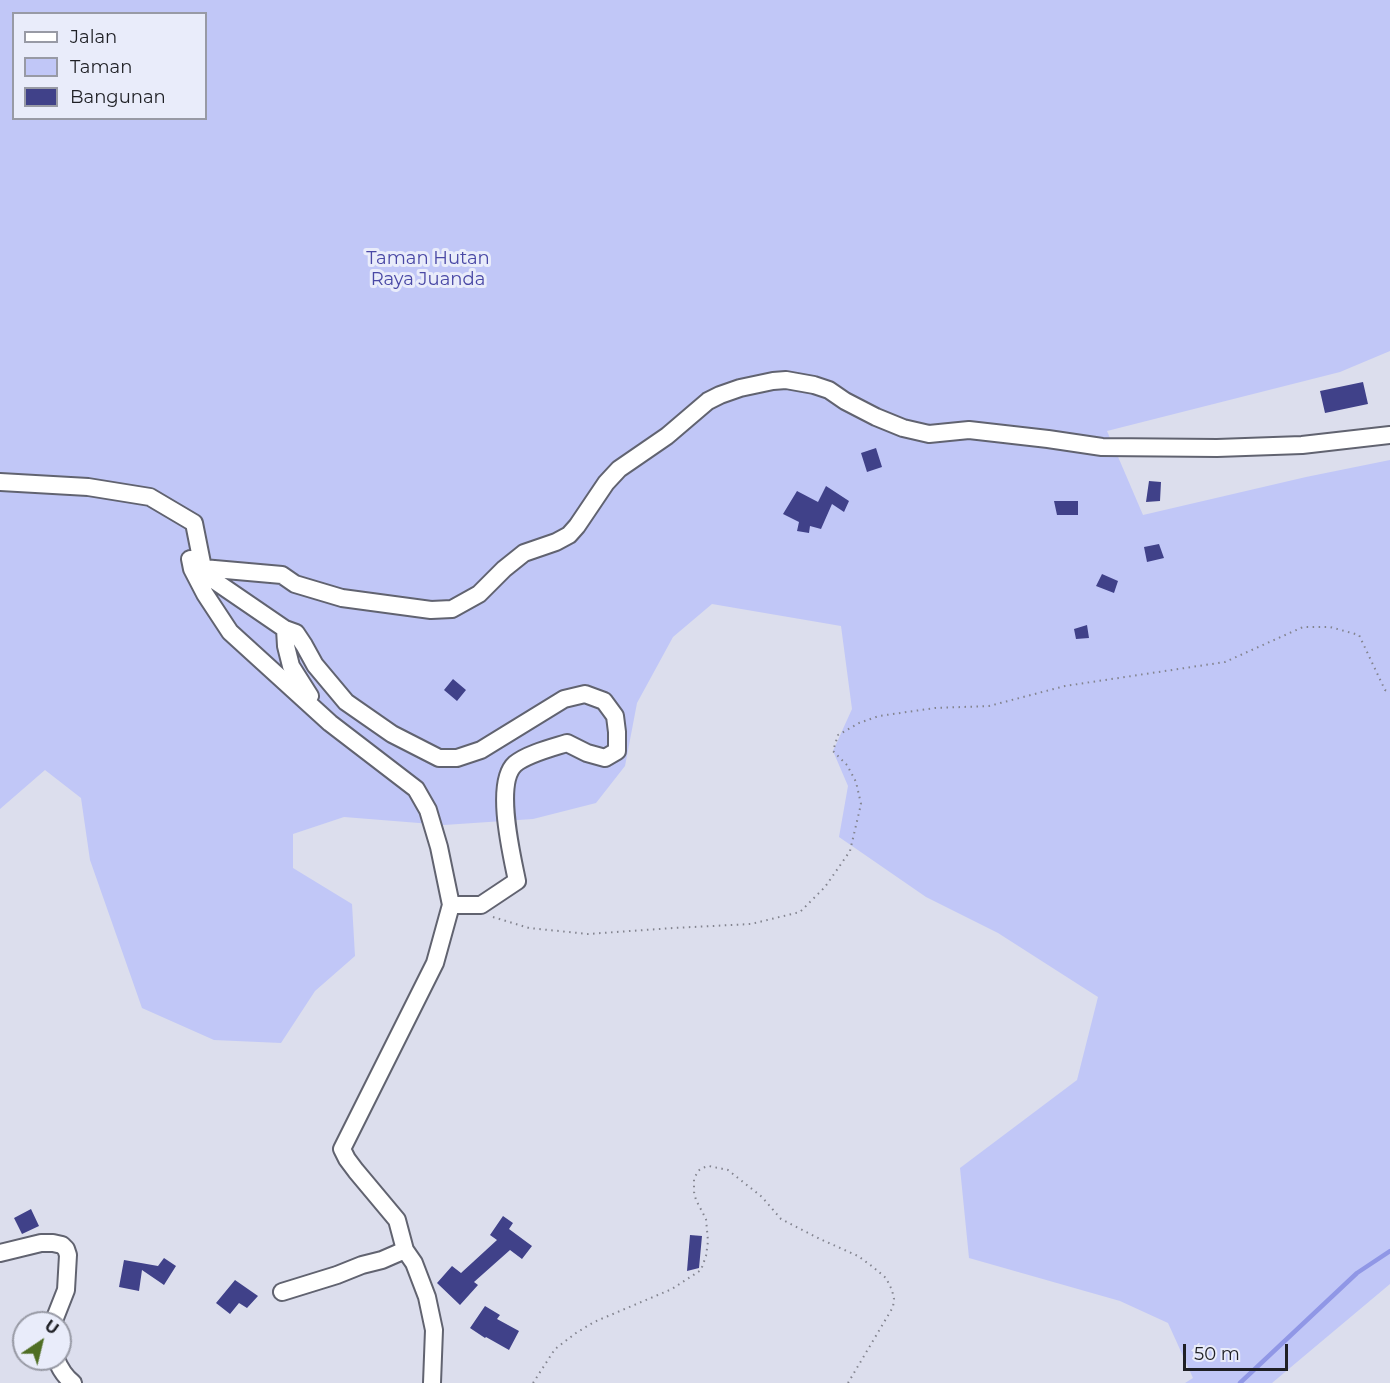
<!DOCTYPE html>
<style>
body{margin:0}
#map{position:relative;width:1390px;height:1383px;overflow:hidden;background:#dcdeed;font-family:Montserrat,sans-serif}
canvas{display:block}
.legend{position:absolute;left:12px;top:12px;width:195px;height:108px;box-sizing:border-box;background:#e9ecfa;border:2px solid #989aa5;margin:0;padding:8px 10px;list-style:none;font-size:18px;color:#1f2025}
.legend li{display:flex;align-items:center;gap:12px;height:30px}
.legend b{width:30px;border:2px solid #989aa5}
.north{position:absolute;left:12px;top:1311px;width:60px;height:60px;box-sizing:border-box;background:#e9ecfa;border:2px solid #989aa5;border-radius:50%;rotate:35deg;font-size:16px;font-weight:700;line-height:24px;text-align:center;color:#1f2025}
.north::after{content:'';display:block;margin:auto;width:21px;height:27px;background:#4f6e24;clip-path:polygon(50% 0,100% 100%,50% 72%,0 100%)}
.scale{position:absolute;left:1183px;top:1344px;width:105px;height:27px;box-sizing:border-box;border:3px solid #1f2025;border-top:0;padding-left:8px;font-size:18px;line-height:21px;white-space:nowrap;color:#1f2025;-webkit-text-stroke:4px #e9ecfa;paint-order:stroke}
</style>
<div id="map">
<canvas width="1390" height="1383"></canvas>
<ul class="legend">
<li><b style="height:8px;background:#fff"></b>Jalan</li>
<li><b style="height:16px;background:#c1c7f7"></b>Taman</li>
<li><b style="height:16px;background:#404189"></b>Bangunan</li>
</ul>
<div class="north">U</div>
<div class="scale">50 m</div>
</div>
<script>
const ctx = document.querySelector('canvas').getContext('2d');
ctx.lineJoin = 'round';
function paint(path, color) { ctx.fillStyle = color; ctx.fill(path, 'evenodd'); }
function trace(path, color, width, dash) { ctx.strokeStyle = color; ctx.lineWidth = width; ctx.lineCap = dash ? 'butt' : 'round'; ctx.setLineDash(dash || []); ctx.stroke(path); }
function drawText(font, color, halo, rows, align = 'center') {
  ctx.font = font + ' Montserrat,sans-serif'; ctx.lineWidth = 6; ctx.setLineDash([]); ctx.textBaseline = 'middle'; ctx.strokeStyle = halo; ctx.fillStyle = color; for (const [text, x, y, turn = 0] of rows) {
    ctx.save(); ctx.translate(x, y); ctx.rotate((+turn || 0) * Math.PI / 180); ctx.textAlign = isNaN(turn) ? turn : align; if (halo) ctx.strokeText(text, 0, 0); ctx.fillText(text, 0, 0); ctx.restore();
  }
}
paint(new Path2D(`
 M 0,0 L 1390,0 L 1390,351 L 1340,372 L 1107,431 L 1143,515 L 1306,477 L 1390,460 L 1390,1284 L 1272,1383 L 1185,1383 L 1193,1378 L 1168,1323 L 1120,1301 L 969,1258 L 960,1168 L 1077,1080 L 1098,997 L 998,933 L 926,897 L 839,837 L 848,786 L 833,751 L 852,709 L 841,626 L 712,604 L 673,637 L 637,703 L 625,766 L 596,803 L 533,819 L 444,825 L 344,817 L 293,834 L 293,868 L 352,904 L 355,956 L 315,991 L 281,1043 L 214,1040 L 142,1008 L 90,860 L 81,798 L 45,770 L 0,809 ZM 14,14 L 206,14 L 206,118 L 14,118 Z`), '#c1c7f7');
trace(new Path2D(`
 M 1240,1383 L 1357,1273 L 1390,1251`), '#9097e6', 4.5);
paint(new Path2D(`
 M 1363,382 L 1368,404 L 1325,413 L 1320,391 Z
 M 876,448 L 882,467 L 867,472 L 861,453 Z
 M 1149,481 L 1161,482 L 1160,501 L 1146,502 Z
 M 826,486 L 849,501 L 844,512 L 832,504 L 821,529 L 810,526 L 809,533 L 797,531 L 799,522 L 783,514 L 797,491 L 818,502 Z
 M 1054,501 L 1078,501 L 1078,515 L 1057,515 Z
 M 1159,544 L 1164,558 L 1147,562 L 1144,547 Z
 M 1102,574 L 1118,581 L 1114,593 L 1096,586 Z
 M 1087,625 L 1089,638 L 1076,639 L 1074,629 Z
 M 453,679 L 466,690 L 457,701 L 444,690 Z
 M 31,1209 L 39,1226 L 22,1234 L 14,1218 Z
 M 503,1216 L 513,1223 L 509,1229 L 532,1246 L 522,1259 L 510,1250 L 474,1282 L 478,1285 L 460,1305 L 437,1283 L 452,1266 L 461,1273 L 497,1240 L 490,1235 Z
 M 690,1235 L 702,1236 L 699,1268 L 687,1271 Z
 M 164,1258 L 176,1266 L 164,1285 L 142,1270 L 139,1291 L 119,1287 L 124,1260 L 158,1266 Z
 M 235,1280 L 258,1296 L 247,1308 L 239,1303 L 230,1314 L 216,1303 Z
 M 485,1306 L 500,1315 L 497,1319 L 519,1331 L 509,1350 L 486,1337 L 485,1338 L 470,1328 Z`), '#404189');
const minor = new Path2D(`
 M 0,482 L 88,487 L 150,497 L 194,523 L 203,568 L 282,575 L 295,584 L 342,598 L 431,610 L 452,609 L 479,594 L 504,569 L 524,553 L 556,542 L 569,535 L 577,526 L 606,483 L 619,469 L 667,436 L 708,401 L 720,395 L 740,388 L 773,381 L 786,380 L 814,385 L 829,390 L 845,401 L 876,417 L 903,428 L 929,434 L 969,430 L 1048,439 L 1102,447 L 1217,448 L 1302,445 L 1390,435
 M 190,559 L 192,569 L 205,594 L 230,632 L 330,723 L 416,789 L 428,810 L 439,847 L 451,905 L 435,963 L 342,1149 L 347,1159 L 356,1171 L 397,1220 L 405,1250 L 414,1263 L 427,1297 L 434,1330 L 432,1383
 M 203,568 L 209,577 L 285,629 L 286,646 L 291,666 L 310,696
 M 285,629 L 296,633 L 304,645 L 315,665 L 346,702 L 392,734 L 439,758 L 457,758 L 481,750 L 564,699 L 585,694 L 604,701 L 615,716 L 617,732 L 617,751 L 605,758 L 587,753 L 567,743 C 551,748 527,754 515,764 C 494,783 512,856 517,881 L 481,905 L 451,905
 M 0,1253 L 41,1243 L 53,1243 L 62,1245 L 66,1249 L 68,1255 L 66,1290 L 53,1323
 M 282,1292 L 337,1275 L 362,1265 L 382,1260 L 405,1250
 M 56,1359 C 60,1369 64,1376 73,1383`);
trace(minor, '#616370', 20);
trace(new Path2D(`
 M 493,917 L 529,928 L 588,934 L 673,928 L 751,924 L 800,912 L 825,887 L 850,851 L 861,804 L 856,782 L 847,765 L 833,751 L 838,735 L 859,723 L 879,716 L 935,708 L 989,706 L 1065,686 L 1225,662 L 1303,627 L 1330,627 L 1359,635 L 1385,690 L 1390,692
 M 533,1383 L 555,1349 L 576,1333 L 594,1322 L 672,1289 L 701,1270 L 706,1256 L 708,1241 L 706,1219 L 696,1200 L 694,1192 L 694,1179 L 698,1171 L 702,1168 L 709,1166 L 728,1170 L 762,1197 L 781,1219 L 820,1239 L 858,1256 L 873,1267 L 886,1278 L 892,1290 L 894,1299 L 893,1307 L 848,1383`), '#83848f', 2, [1.5, 4.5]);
trace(minor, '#fff', 16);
drawText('18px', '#4948a5', '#e9ecfa', [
 ["Taman Hutan",428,259],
 ["Raya Juanda",428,280]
]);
</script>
